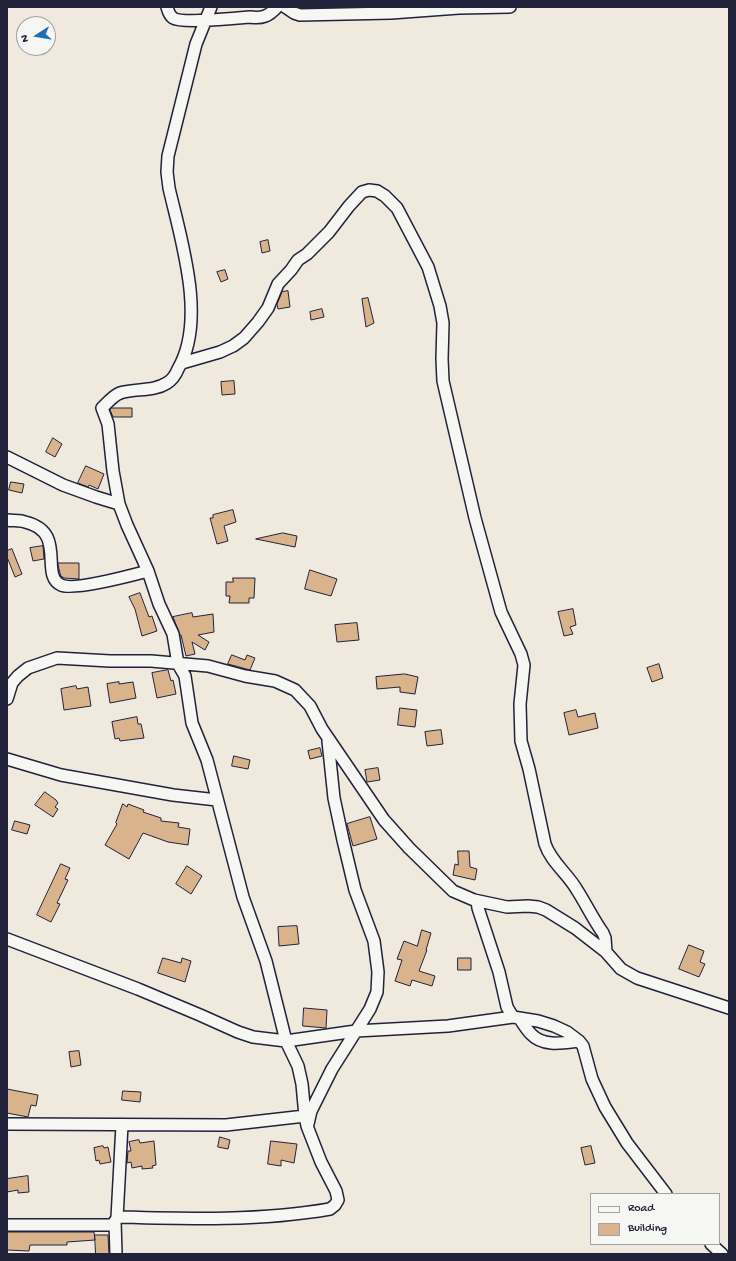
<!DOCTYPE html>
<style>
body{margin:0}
#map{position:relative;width:736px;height:1261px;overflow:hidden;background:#f0e9dd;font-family:"Gochi Hand",sans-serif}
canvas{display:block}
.frame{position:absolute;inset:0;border:8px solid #22223b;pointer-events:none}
.legend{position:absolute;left:590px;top:1193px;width:130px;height:52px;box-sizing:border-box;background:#f6f6f2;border:1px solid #a1a1a9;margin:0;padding:5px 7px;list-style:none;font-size:12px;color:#22223b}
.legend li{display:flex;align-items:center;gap:8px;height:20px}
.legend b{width:20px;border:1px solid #a1a1a9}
.north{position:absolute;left:16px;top:16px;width:40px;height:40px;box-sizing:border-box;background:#f6f6f2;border:1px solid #a1a1a9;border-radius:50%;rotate:258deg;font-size:11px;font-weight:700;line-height:16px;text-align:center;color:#22223b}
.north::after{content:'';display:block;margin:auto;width:14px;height:18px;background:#1f6fb2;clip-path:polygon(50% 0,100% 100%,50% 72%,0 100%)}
</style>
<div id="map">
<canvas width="736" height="1261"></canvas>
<div class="frame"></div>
<ul class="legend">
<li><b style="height:5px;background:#f6f6f2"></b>Road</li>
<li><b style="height:11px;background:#d9b38b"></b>Building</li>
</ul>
<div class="north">N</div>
</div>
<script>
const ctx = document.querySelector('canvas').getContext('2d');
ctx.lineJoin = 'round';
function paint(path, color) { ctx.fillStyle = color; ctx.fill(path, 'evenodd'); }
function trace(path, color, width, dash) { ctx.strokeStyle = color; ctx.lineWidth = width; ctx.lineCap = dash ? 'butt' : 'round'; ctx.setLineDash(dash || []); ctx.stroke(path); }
const building = new Path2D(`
 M 268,240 L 270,251 L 262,253 L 260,242 Z
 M 225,270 L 228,279 L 221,282 L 217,272 Z
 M 288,291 L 290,307 L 278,309 L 277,304 L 282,292 Z
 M 368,298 L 374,323 L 366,327 L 362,299 Z
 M 322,309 L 324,317 L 311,320 L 310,312 Z
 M 234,381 L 235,394 L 222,395 L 221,382 Z
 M 112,408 L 132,408 L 132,417 L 113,417 L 110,410 Z
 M 53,438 L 62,444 L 55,457 L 46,452 Z
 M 86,466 L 104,474 L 98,489 L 89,485 L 88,487 L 78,483 Z
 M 11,482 L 24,484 L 22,493 L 9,490 Z
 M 233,510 L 236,522 L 224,526 L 228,541 L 217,544 L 210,518 L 213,518 L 213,515 Z
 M 283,533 L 297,536 L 295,547 L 256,539 Z
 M 43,546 L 44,559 L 33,561 L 30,548 Z
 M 12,549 L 22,574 L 15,577 L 7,557 L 7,551 Z
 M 58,563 L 79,563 L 79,579 L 64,578 L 61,576 Z
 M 310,570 L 337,579 L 331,596 L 305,589 Z
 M 233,578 L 255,578 L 254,598 L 249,598 L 249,603 L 229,603 L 230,596 L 226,596 L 226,582 L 233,582 Z
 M 140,593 L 149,617 L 152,616 L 157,631 L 142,636 L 135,609 L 129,597 Z
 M 573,609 L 576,625 L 570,627 L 573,634 L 564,636 L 558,612 Z
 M 192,613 L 193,617 L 213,614 L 214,632 L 198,635 L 209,642 L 205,650 L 192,642 L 195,654 L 186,656 L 181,635 L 180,635 L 173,617 Z
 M 357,623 L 359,640 L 337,642 L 335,625 Z
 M 232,655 L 245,660 L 247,655 L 255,658 L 250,670 L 228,664 Z
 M 659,664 L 663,678 L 652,682 L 647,668 Z
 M 168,670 L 171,681 L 173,680 L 176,694 L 157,698 L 152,673 Z
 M 405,674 L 418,677 L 415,694 L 400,692 L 400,687 L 377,689 L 376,677 Z
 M 119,682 L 119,684 L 133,682 L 136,698 L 110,703 L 107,684 Z
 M 76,686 L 77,689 L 88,687 L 91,706 L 64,710 L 61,689 Z
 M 400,708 L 417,710 L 415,727 L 398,725 Z
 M 576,710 L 578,717 L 595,713 L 598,728 L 569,735 L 564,713 Z
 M 137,717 L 138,724 L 141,724 L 144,738 L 120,741 L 119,738 L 115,739 L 112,722 Z
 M 441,730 L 443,744 L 427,746 L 425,732 Z
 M 320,748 L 322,756 L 310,759 L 308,751 Z
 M 234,756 L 250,760 L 248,769 L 232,766 Z
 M 378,768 L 380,780 L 367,782 L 365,770 Z
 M 45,792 L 56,800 L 58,803 L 55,807 L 58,809 L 53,817 L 35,805 Z
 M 123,804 L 127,807 L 128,804 L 144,810 L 143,812 L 161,818 L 161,821 L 179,823 L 178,827 L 190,829 L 188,845 L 168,842 L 143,833 L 129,859 L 105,845 L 117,824 L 116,823 Z
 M 370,817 L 377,839 L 353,846 L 347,824 Z
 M 15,821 L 30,825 L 27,834 L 12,830 Z
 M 458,851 L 469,851 L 470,867 L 477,869 L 475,880 L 453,875 L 455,864 L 458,865 Z
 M 61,864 L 70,868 L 65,879 L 68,880 L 57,903 L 60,904 L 51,922 L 37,915 Z
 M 187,866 L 202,876 L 191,894 L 176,884 Z
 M 297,926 L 299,944 L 279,946 L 278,927 Z
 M 422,930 L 431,933 L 426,950 L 427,950 L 419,971 L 435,976 L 432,986 L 412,980 L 410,986 L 395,981 L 402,960 L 397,959 L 404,941 L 417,946 Z
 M 689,945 L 704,951 L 700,962 L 705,964 L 699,977 L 679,969 Z
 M 163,958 L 181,963 L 182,958 L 191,961 L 185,982 L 158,973 Z
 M 458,958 L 471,958 L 471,970 L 458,970 Z
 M 304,1008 L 327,1010 L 326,1028 L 303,1026 Z
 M 79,1051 L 81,1065 L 71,1067 L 69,1052 Z
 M 7,1089 L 38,1095 L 36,1106 L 31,1105 L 28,1117 L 7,1113 Z
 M 123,1091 L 141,1092 L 140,1102 L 122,1100 Z
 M 220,1137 L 230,1140 L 228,1149 L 218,1147 Z
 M 139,1140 L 140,1143 L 154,1141 L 156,1165 L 152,1166 L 153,1168 L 142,1169 L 142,1166 L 132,1168 L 131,1162 L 127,1163 L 128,1151 L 131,1151 L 129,1142 Z
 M 271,1141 L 297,1144 L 294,1163 L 281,1160 L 281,1166 L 268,1164 Z
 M 103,1146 L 104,1148 L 108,1147 L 111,1162 L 100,1164 L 99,1160 L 96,1161 L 94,1148 Z
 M 591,1146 L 595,1163 L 585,1165 L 581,1148 Z
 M 28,1176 L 29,1192 L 18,1193 L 18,1190 L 7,1192 L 7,1179 Z
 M 7,1232 L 94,1232 L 95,1240 L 67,1242 L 67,1245 L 30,1245 L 29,1251 L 7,1250 Z
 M 95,1235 L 108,1235 L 109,1254 L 96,1254 Z`);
paint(building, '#d9b38b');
trace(building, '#22223b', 1);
const street = new Path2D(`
 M 167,7 C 168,11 169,15 173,18 C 182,24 236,18 250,17 C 262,19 269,16 277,7
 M 285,7 L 294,13 L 300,15 L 391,13 L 459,8 L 510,7
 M 182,363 L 220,352 L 233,346 L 244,338 L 258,322 L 268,308 L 278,284 L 291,270 L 298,260 L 307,254 L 329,232 L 349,206 L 362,192 L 369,190 L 377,191 L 385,196 L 397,208 L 428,267 L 440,306 L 443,323 L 442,359 L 443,381 L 475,518 L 501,612 L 521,654 L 524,665 L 520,704 L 521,741 L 529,769 L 545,844 C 551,862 568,874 577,890 C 586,904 593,919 603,933 L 605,938 L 606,952
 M 7,457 L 63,485 L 96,497 L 119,504
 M 7,520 C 13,521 20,520 25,522 C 68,532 39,575 61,585 C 73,591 133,575 148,571
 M 7,699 L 12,683 L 18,676 L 28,668 L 57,658 L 110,661 L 151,661 L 208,666 L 245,676 L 275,681 L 295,690 L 310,706 L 322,729 L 384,820 L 409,848 L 453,891 L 474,900 L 507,907 L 528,906 L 538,907 L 546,910 L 575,928 L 606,952 L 621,969 L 637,978 L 729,1008
 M 7,759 L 61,775 L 173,795 L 217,800
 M 477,901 L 478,908 L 499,972 L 507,1007 L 513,1017
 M 7,939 L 138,989 L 200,1015 L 238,1032 L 253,1037 L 286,1041 L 356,1031 L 448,1026 L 513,1017 L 538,1021 L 554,1026 L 567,1032 L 579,1041 L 583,1046 L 592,1079 L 605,1107 L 627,1143 L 666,1194
 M 519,1018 C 523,1023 526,1029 531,1034 C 543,1047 563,1043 579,1041
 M 7,1124 L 226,1125 L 305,1116
 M 308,1124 L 311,1111 L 332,1069 L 370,1009 L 377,992 L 378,972 L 374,941 L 355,890 L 343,840 L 334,798 L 328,741
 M 117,1218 L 122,1125
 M 7,1225 L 115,1225
 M 711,1244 L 722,1254
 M 116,1254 L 115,1221 L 117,1218 L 121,1217 C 190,1219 261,1221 330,1209 L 335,1205 L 338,1200 L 336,1191 L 321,1162 L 307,1126 L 305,1116 L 302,1084 L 298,1066 L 286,1041 L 266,961 L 243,897 L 207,760 L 192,723 L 185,676 L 178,664 L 173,634 L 159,604 L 148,571 L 127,525 L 119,504 L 113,471 L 108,424 L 102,408 C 107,403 114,395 120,393 C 136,388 153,392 167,383 C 172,380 176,374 178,369 C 207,320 181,240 169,188 L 167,172 L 168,156 L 196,44 L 211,7`);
trace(street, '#22223b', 14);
trace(street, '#f6f6f2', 11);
</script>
